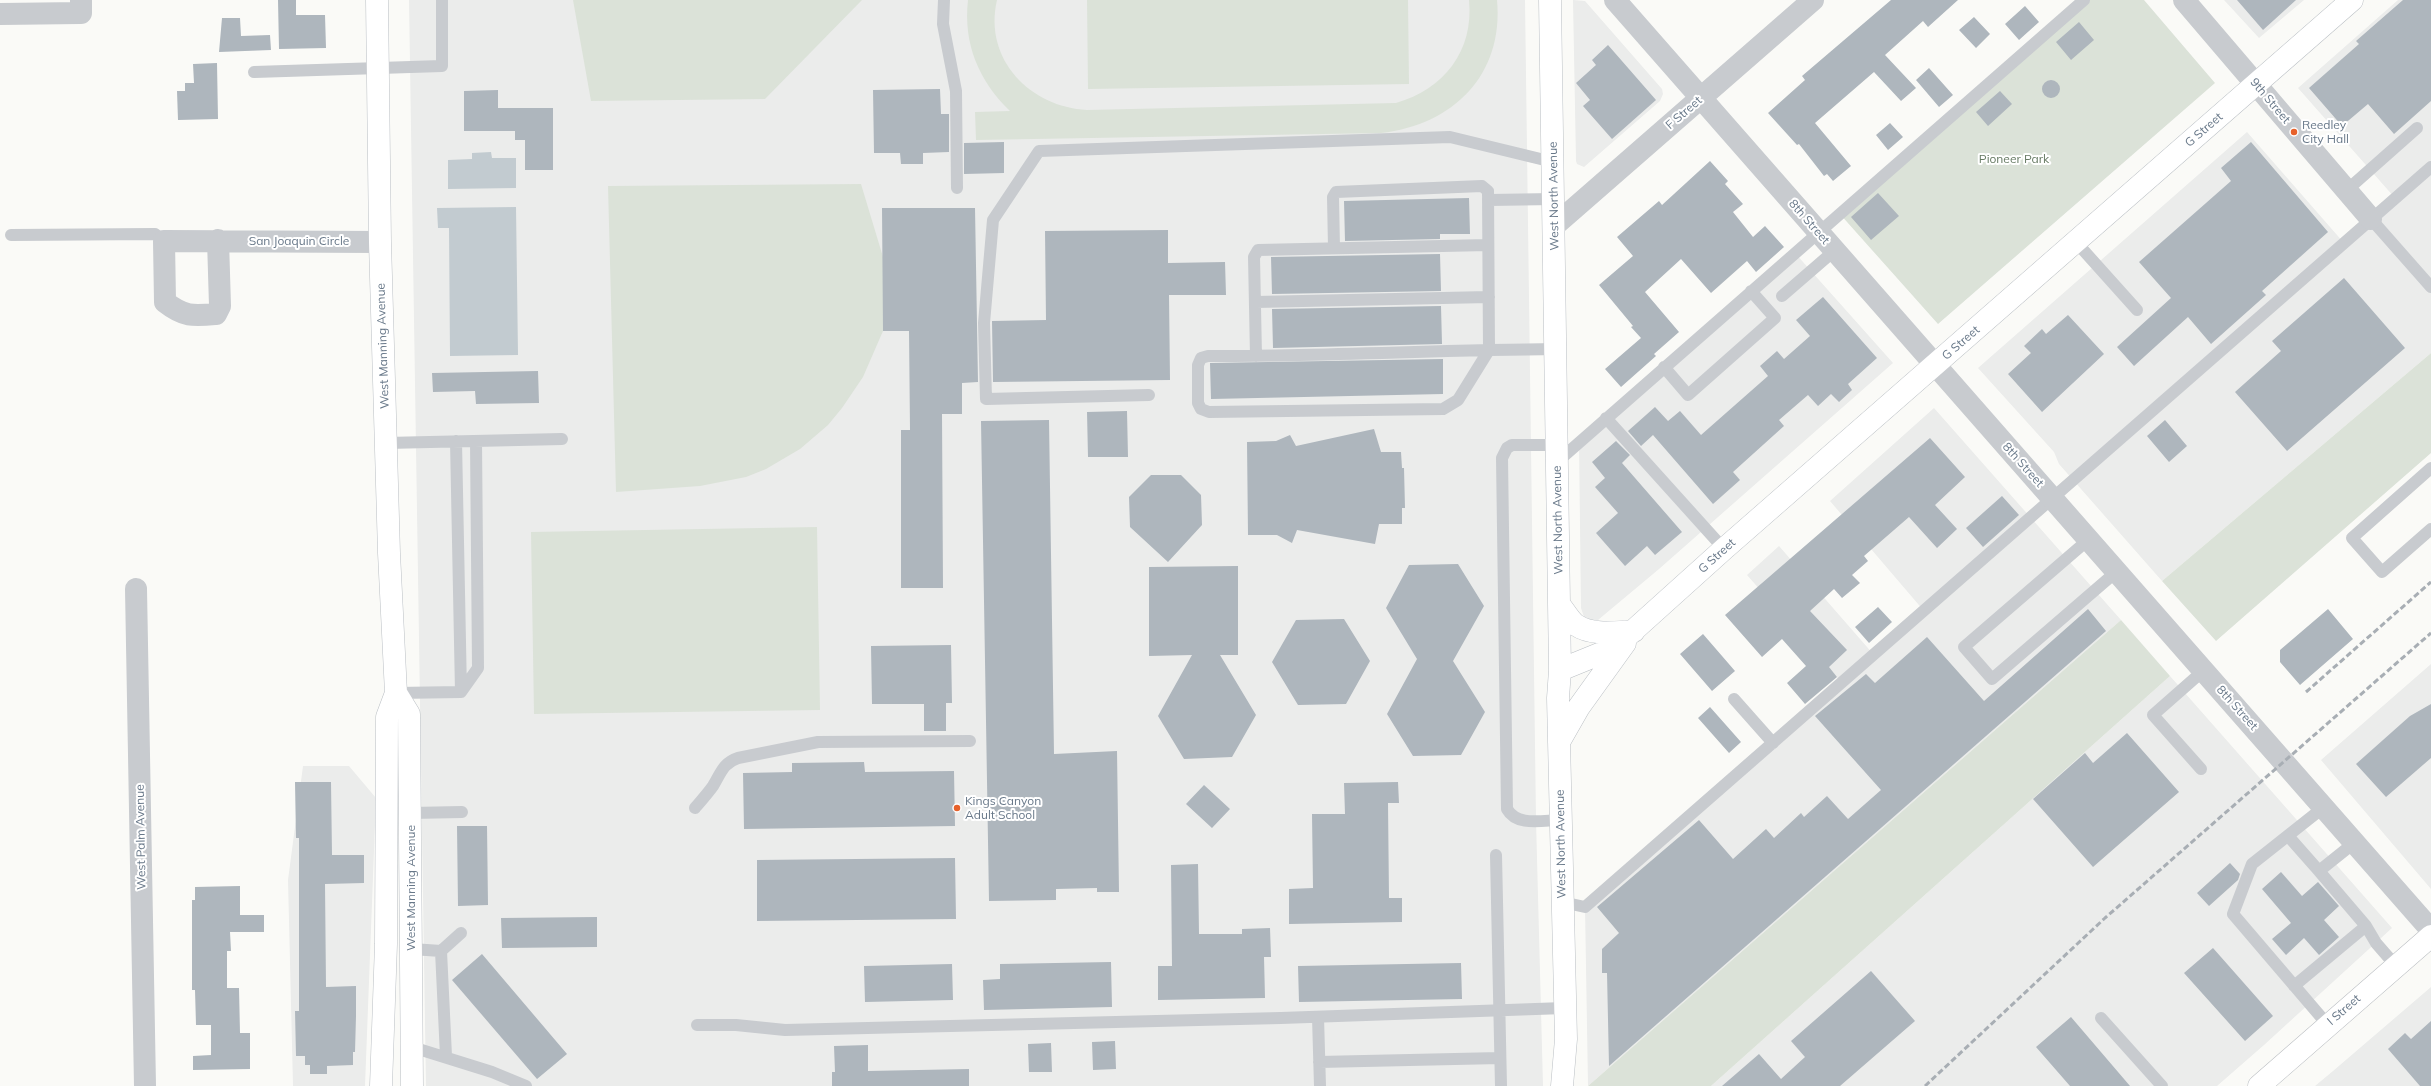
<!DOCTYPE html>
<style>
body{margin:0}
canvas{display:block;background:#fafaf7}
</style>
<canvas width="2431" height="1086"></canvas>
<script>
const ctx = document.querySelector('canvas').getContext('2d');
ctx.lineJoin = 'round';
function paint(path, color) { ctx.fillStyle = color; ctx.fill(path, 'evenodd'); }
function trace(path, color, width, dash) { ctx.strokeStyle = color; ctx.lineWidth = width; ctx.lineCap = dash ? 'butt' : 'round'; ctx.setLineDash(dash || []); ctx.stroke(path); }
function drawText(font, color, halo, rows, align = 'center') {
  ctx.font = font + ' Mulish,sans-serif'; ctx.lineWidth = 4; ctx.setLineDash([]); ctx.textBaseline = 'middle'; ctx.strokeStyle = halo; ctx.fillStyle = color; for (const [text, x, y, turn = 0] of rows) {
    ctx.save(); ctx.translate(x, y); ctx.rotate((+turn || 0) * Math.PI / 180); ctx.textAlign = isNaN(turn) ? turn : align; if (halo) ctx.strokeText(text, 0, 0); ctx.fillText(text, 0, 0); ctx.restore();
  }
}
paint(new Path2D(`
 M 409,0 L 1525,0 L 1536,820 L 1543,1086 L 426,1086 Z
 M 1573,0 L 1585,1 L 1662,89 L 1663,94 L 1660,101 L 1584,167 L 1577,164 L 1576,161 Z
 M 2224,0 L 2304,0 L 2259,38 Z
 M 2398,0 L 2431,0 L 2431,353 L 2162,581 L 2059,464 L 2054,452 L 1978,368 L 2247,132 L 2344,243 L 2395,198 L 2298,88 Z
 M 1795,253 L 1893,363 L 1659,569 L 1598,620 L 1590,622 L 1584,617 L 1581,608 L 1579,441 Z
 M 1934,408 L 2121,620 L 1588,1086 L 1585,907 L 1842,683 L 1747,575 L 1779,546 L 1874,655 L 1924,611 L 1830,501 Z
 M 2431,664 L 2431,889 L 2321,760 Z
 M 2170,676 L 2392,928 L 2264,1045 L 2217,1086 L 1711,1086 Z
 M 303,766 L 349,766 L 376,798 L 365,1086 L 293,1086 L 288,880 Z
 M 2431,987 L 2431,1086 L 2315,1086 L 2333,1071 Z`), '#ebeceb');
paint(new Path2D(`
 M 573,0 L 862,0 L 765,99 L 591,101 Z
 M 968,0 L 997,0 C 983,60 1031,107 1087,110 L 1396,103 C 1444,89 1474,51 1469,0 L 1497,0 C 1504,75 1453,125 1381,133 L 976,140 L 975,112 L 1010,111 C 979,81 963,44 968,0 Z
 M 1087,0 L 1408,0 L 1409,84 L 1088,89 Z
 M 2084,0 L 2144,0 L 2215,83 L 1938,324 L 1839,213 Z
 M 861,184 L 883,257 L 883,331 L 863,377 L 842,408 L 828,425 L 800,449 L 766,469 L 746,477 L 700,486 L 616,492 L 608,186 Z
 M 2431,353 L 2431,453 L 2216,641 L 2162,581 Z
 M 817,527 L 820,710 L 534,714 L 531,532 Z
 M 2121,620 L 2170,676 L 1711,1086 L 1588,1086 Z`), '#dbe2d8');
paint(new Path2D(`
 M 491,152 L 492,158 L 516,158 L 516,188 L 448,189 L 448,160 L 472,159 L 472,153 Z
 M 516,207 L 518,355 L 450,356 L 449,228 L 438,228 L 437,208 Z`), '#c2cbd0');
paint(new Path2D(`
 M 278,0 L 296,0 L 296,15 L 325,15 L 326,48 L 279,49 Z
 M 1891,0 L 1958,0 L 1928,27 L 1923,21 L 1885,55 L 1916,88 L 1901,101 L 1874,72 L 1815,123 L 1851,166 L 1833,181 L 1827,174 L 1824,176 L 1799,144 L 1797,145 L 1768,113 L 1805,80 L 1802,76 Z
 M 2237,0 L 2296,0 L 2263,30 Z
 M 2403,0 L 2431,0 L 2431,101 L 2394,134 L 2368,104 L 2342,126 L 2309,88 L 2359,44 L 2356,41 Z
 M 2025,6 L 2039,22 L 2019,40 L 2005,24 Z
 M 1974,17 L 1990,34 L 1976,48 L 1959,30 Z
 M 222,18 L 240,18 L 241,36 L 270,35 L 271,50 L 219,52 Z
 M 2079,22 L 2094,40 L 2071,60 L 2056,42 Z
 M 1608,45 L 1656,100 L 1612,139 L 1583,106 L 1590,100 L 1576,83 L 1596,65 L 1592,60 Z
 M 217,63 L 218,119 L 178,120 L 177,91 L 185,91 L 185,83 L 194,83 L 193,64 Z
 M 1929,68 L 1953,95 L 1939,107 L 1916,80 Z
 M2042 89a9 9 0 1 1 18 0a9 9 0 1 1-18 0Z
 M 940,89 L 941,114 L 949,114 L 949,152 L 923,153 L 923,164 L 901,164 L 900,153 L 874,153 L 873,90 Z
 M 498,90 L 498,108 L 553,108 L 553,170 L 525,170 L 525,140 L 515,140 L 515,131 L 464,131 L 464,91 Z
 M 2000,91 L 2012,104 L 1988,126 L 1976,112 Z
 M 1890,123 L 1903,137 L 1888,150 L 1876,135 Z
 M 1004,142 L 1004,173 L 964,174 L 964,143 Z
 M 2251,142 L 2328,232 L 2262,291 L 2266,295 L 2211,344 L 2188,317 L 2134,366 L 2117,347 L 2171,298 L 2139,262 L 2231,181 L 2221,168 Z
 M 1710,161 L 1728,181 L 1725,184 L 1743,204 L 1733,212 L 1753,237 L 1765,226 L 1784,247 L 1756,272 L 1747,261 L 1711,293 L 1681,259 L 1645,292 L 1679,332 L 1654,354 L 1656,356 L 1621,387 L 1605,369 L 1641,338 L 1631,327 L 1633,326 L 1599,285 L 1633,256 L 1617,237 L 1659,201 L 1662,205 Z
 M 1878,193 L 1899,216 L 1871,240 L 1851,217 Z
 M 1469,198 L 1470,234 L 1440,234 L 1440,239 L 1345,241 L 1344,201 Z
 M 882,208 L 975,208 L 978,382 L 962,383 L 962,414 L 942,414 L 943,588 L 901,588 L 901,430 L 910,430 L 909,331 L 883,331 Z
 M 1168,230 L 1168,263 L 1225,262 L 1226,295 L 1169,295 L 1170,380 L 993,382 L 992,321 L 1046,320 L 1045,231 Z
 M 1440,254 L 1441,291 L 1272,294 L 1271,257 Z
 M 2344,278 L 2405,348 L 2287,451 L 2235,392 L 2281,351 L 2272,341 Z
 M 1823,297 L 1877,358 L 1848,384 L 1852,390 L 1839,402 L 1831,394 L 1818,406 L 1808,395 L 1779,420 L 1784,426 L 1733,472 L 1740,480 L 1713,504 L 1653,435 L 1641,446 L 1628,431 L 1655,407 L 1668,421 L 1680,411 L 1701,435 L 1768,376 L 1760,366 L 1777,351 L 1784,359 L 1810,336 L 1796,320 Z
 M 1441,306 L 1442,344 L 1273,348 L 1272,309 Z
 M 2068,315 L 2104,354 L 2042,412 L 2008,374 L 2031,353 L 2024,346 L 2042,329 L 2046,334 Z
 M 1443,359 L 1443,394 L 1211,399 L 1210,363 Z
 M 538,371 L 539,403 L 476,404 L 475,391 L 433,392 L 432,373 Z
 M 1127,411 L 1128,457 L 1088,457 L 1087,412 Z
 M 1049,420 L 1054,754 L 1117,751 L 1119,892 L 1097,892 L 1097,888 L 1056,889 L 1056,900 L 989,901 L 981,421 Z
 M 2165,420 L 2187,446 L 2169,462 L 2147,436 Z
 M 1374,429 L 1381,452 L 1401,452 L 1402,468 L 1404,468 L 1405,508 L 1402,508 L 1402,524 L 1379,524 L 1375,544 L 1297,530 L 1292,543 L 1277,535 L 1248,535 L 1247,442 L 1276,441 L 1290,435 L 1296,446 Z
 M 1930,438 L 1965,477 L 1935,505 L 1957,529 L 1937,548 L 1909,517 L 1864,556 L 1868,561 L 1852,575 L 1860,583 L 1842,598 L 1834,589 L 1810,611 L 1847,650 L 1829,667 L 1837,677 L 1805,704 L 1787,683 L 1806,666 L 1782,639 L 1762,657 L 1725,615 Z
 M 1616,441 L 1630,455 L 1622,463 L 1682,532 L 1655,555 L 1647,546 L 1625,566 L 1596,533 L 1618,513 L 1595,487 L 1605,478 L 1592,462 Z
 M 1151,475 L 1181,475 L 1201,495 L 1202,525 L 1168,562 L 1130,527 L 1129,497 Z
 M 2002,496 L 2019,515 L 1983,547 L 1966,528 Z
 M 1458,564 L 1484,606 L 1453,661 L 1485,712 L 1461,755 L 1413,756 L 1387,714 L 1417,659 L 1386,608 L 1409,565 Z
 M 1238,566 L 1238,655 L 1220,655 L 1256,715 L 1232,757 L 1184,759 L 1158,716 L 1192,655 L 1149,656 L 1149,567 Z
 M 1878,607 L 1892,622 L 1869,643 L 1855,627 Z
 M 2088,609 L 2106,631 L 1609,1066 L 1607,973 L 1602,973 L 1602,949 L 1619,933 L 1597,907 L 1699,820 L 1733,859 L 1766,829 L 1774,838 L 1801,813 L 1804,817 L 1827,796 L 1848,819 L 1881,790 L 1815,716 L 1866,674 L 1875,683 L 1927,637 L 1984,701 Z
 M 2328,609 L 2353,639 L 2300,685 L 2280,662 L 2280,650 Z
 M 1344,619 L 1370,661 L 1346,704 L 1298,705 L 1272,662 L 1296,620 Z
 M 1703,634 L 1735,671 L 1712,691 L 1680,654 Z
 M 951,645 L 952,703 L 946,703 L 946,731 L 924,731 L 924,704 L 872,704 L 871,646 Z
 M 2431,704 L 2431,758 L 2386,797 L 2356,764 L 2410,716 Z
 M 1710,707 L 1741,742 L 1729,753 L 1698,718 Z
 M 2127,733 L 2179,792 L 2093,867 L 2033,799 L 2085,753 L 2093,763 Z
 M 864,762 L 865,772 L 954,771 L 955,826 L 744,829 L 743,773 L 792,772 L 792,763 Z
 M 295,782 L 331,782 L 332,855 L 364,855 L 364,883 L 325,884 L 326,987 L 356,986 L 356,1016 L 355,1052 L 353,1052 L 353,1065 L 327,1066 L 327,1074 L 310,1074 L 310,1065 L 305,1065 L 305,1056 L 296,1056 L 295,1011 L 299,1011 L 299,838 L 296,838 Z
 M 1398,782 L 1399,803 L 1388,803 L 1389,898 L 1402,898 L 1402,922 L 1289,924 L 1289,889 L 1313,888 L 1312,814 L 1345,814 L 1344,783 Z
 M 1204,785 L 1230,809 L 1212,828 L 1186,804 Z
 M 457,826 L 487,826 L 488,905 L 458,906 Z
 M 955,858 L 956,919 L 757,921 L 757,860 Z
 M 2230,863 L 2240,874 L 2238,880 L 2209,906 L 2197,893 Z
 M 1198,864 L 1199,934 L 1242,934 L 1242,929 L 1270,928 L 1271,957 L 1264,957 L 1265,998 L 1158,1000 L 1158,966 L 1172,966 L 1171,865 Z
 M 2281,872 L 2302,896 L 2318,882 L 2339,906 L 2324,920 L 2339,937 L 2319,955 L 2304,938 L 2286,955 L 2272,939 L 2291,923 L 2262,889 Z
 M 240,886 L 240,915 L 264,915 L 264,932 L 230,932 L 231,951 L 227,951 L 227,988 L 239,988 L 240,1033 L 250,1033 L 250,1069 L 193,1070 L 193,1056 L 211,1055 L 211,1025 L 196,1025 L 195,990 L 192,990 L 192,900 L 195,900 L 195,887 Z
 M 597,917 L 597,947 L 502,948 L 501,918 Z
 M 2213,948 L 2273,1016 L 2245,1041 L 2184,973 Z
 M 482,954 L 567,1054 L 537,1079 L 452,980 Z
 M 1111,962 L 1112,1007 L 984,1010 L 983,980 L 1000,979 L 1000,964 Z
 M 1461,963 L 1462,999 L 1299,1002 L 1298,966 Z
 M 952,964 L 953,1000 L 865,1002 L 864,966 Z
 M 1871,971 L 1915,1021 L 1840,1086 L 1722,1086 L 1759,1054 L 1781,1079 L 1805,1057 L 1791,1041 Z
 M 2071,1017 L 2130,1086 L 2070,1086 L 2036,1047 Z
 M 2431,1021 L 2431,1086 L 2420,1086 L 2388,1049 L 2405,1033 L 2411,1039 Z
 M 1115,1041 L 1116,1069 L 1093,1070 L 1092,1042 Z
 M 1051,1043 L 1052,1072 L 1029,1072 L 1028,1044 Z
 M 868,1045 L 868,1071 L 969,1069 L 969,1086 L 832,1086 L 832,1072 L 835,1072 L 834,1046 Z`), '#aeb6bd');
const secondary = new Path2D(`
 M 377,0 L 380,242 L 389,553 L 396,693 L 387,717 L 386,944 L 381,1086
 M 1550,0 L 1560,670 L 1558,698 L 1566,1039 L 1562,1086
 M 1559,604 C 1564,610 1570,621 1576,625 C 1592,636 1616,632 1634,631
 M 1560,670 L 1614,648 L 1724,549 L 2352,0
 M 396,693 L 409,714 L 412,1086
 M 1559,742 L 1579,707 L 1625,643`);
const primary = new Path2D(`
 M 2259,1086 L 2431,936`);
trace(secondary, '#babfc4', 23);
trace(primary, '#bbbfc3', 23);
trace(new Path2D(`
 M 944,0 L 943,24 L 956,91 L 957,188
 M 254,72 L 442,66 L 442,0
 M 2347,190 L 2417,128
 M 1489,200 L 1554,199
 M 2371,219 L 2431,287
 M 11,235 L 155,234 L 164,241
 M 2076,242 L 2137,310
 M 1334,248 L 1333,197 L 1336,192 L 1482,186 L 1488,191 L 1489,350 L 1458,400 L 1443,409 L 1209,412 L 1201,409 L 1198,403 L 1198,365 L 1201,358 L 1208,356 C 1324,356 1440,350 1556,349
 M 1782,296 L 1834,251
 M 1256,302 L 1489,297
 M 1256,356 L 1254,257 L 1258,250 L 1488,245
 M 1664,367 L 1688,395 L 1775,318 L 1751,291
 M 1149,395 L 986,399 L 984,323 L 993,220 L 1039,151 L 1450,137 L 1553,162
 M 1606,418 L 1724,549
 M 456,441 L 461,692
 M 386,443 L 562,439
 M 1557,445 L 1512,445 L 1507,448 L 1502,458 L 1507,809 C 1517,827 1543,820 1561,820
 M 1557,462 L 2084,0
 M 2431,468 L 2352,538 L 2382,572 L 2431,529
 M 2088,540 L 1964,647 L 1992,679 L 2116,572
 M 396,693 L 461,692 L 478,668 L 476,441
 M 1734,699 L 1773,743
 M 2201,769 L 2153,715 L 2203,671
 M 2324,807 L 2252,864 L 2233,914 L 2327,1024
 M 695,808 C 701,801 708,793 713,786 C 721,773 723,763 738,758 L 818,742 L 970,741
 M 411,813 L 462,812
 M 2289,837 L 2319,871 L 2354,843
 M 1496,855 L 1501,1086
 M 2319,871 L 2366,926
 M 1562,902 L 1585,907 L 2431,167
 M 412,949 L 441,951 L 446,1056
 M 441,951 L 461,933
 M 2294,986 L 2366,926 L 2376,943 L 2396,966
 M 1318,1017 L 1320,1086
 M 2101,1018 L 2162,1086
 M 697,1025 L 736,1025 L 785,1030 L 1281,1018 L 1564,1008
 M 412,1047 L 492,1072 L 526,1086
 M 1319,1062 L 1500,1058`), '#c8cbcf', 12);
trace(new Path2D(`
 M 1615,0 L 2431,930
 M 2184,0 L 2371,219
 M 0,14 L 81,13 L 81,0
 M 1554,226 L 1813,0
 M 218,240 L 220,306 L 216,314 C 193,316 184,317 165,302 L 164,241 L 380,242
 M 136,589 L 145,1086`), '#c8cbcf', 22);
trace(secondary, '#fff', 22);
trace(primary, '#fff', 22);
trace(new Path2D(`
 M 2306,692 L 2431,582
 M 1925,1086 L 2105,918 L 2431,633`), '#a8aeb4', 3, [6, 3]);
for (const [x, y, r, color] of [
 [2294,132,4,"#e7612a"],
 [957,808,4,"#e7612a"]
]) { const dot = new Path2D(); dot.arc(x, y, r, 0, 2 * Math.PI); ctx.fillStyle = color; ctx.fill(dot); trace(dot, '#fff', 1.5); }
drawText('12px', '#687889', '#fff', [
 ["9th Street",2270,101,50],
 ["F Street",1684,113,-41],
 ["G Street",2204,130,-41],
 ["West North Avenue",1554,196,-91],
 ["8th Street",1809,222,49],
 ["San Joaquin Circle",299,241],
 ["G Street",1961,343,-41],
 ["West Manning Avenue",383,346,-92],
 ["8th Street",2023,465,48],
 ["West North Avenue",1558,520,-91],
 ["G Street",1717,556,-42],
 ["8th Street",2237,708,48],
 ["West Palm Avenue",141,837,-91],
 ["West North Avenue",1561,844,-91],
 ["West Manning Avenue",411,888,-90],
 ["I Street",2344,1010,-41]
]);
drawText('12px', '#687889', '#fff', [
 ["Reedley",2302,125],
 ["City Hall",2302,139],
 ["Kings Canyon",965,801],
 ["Adult School",965,815]
], 'left');
drawText('12px', '#667a63', '#fff', [
 ["Pioneer Park",2014,159]
]);
</script>
